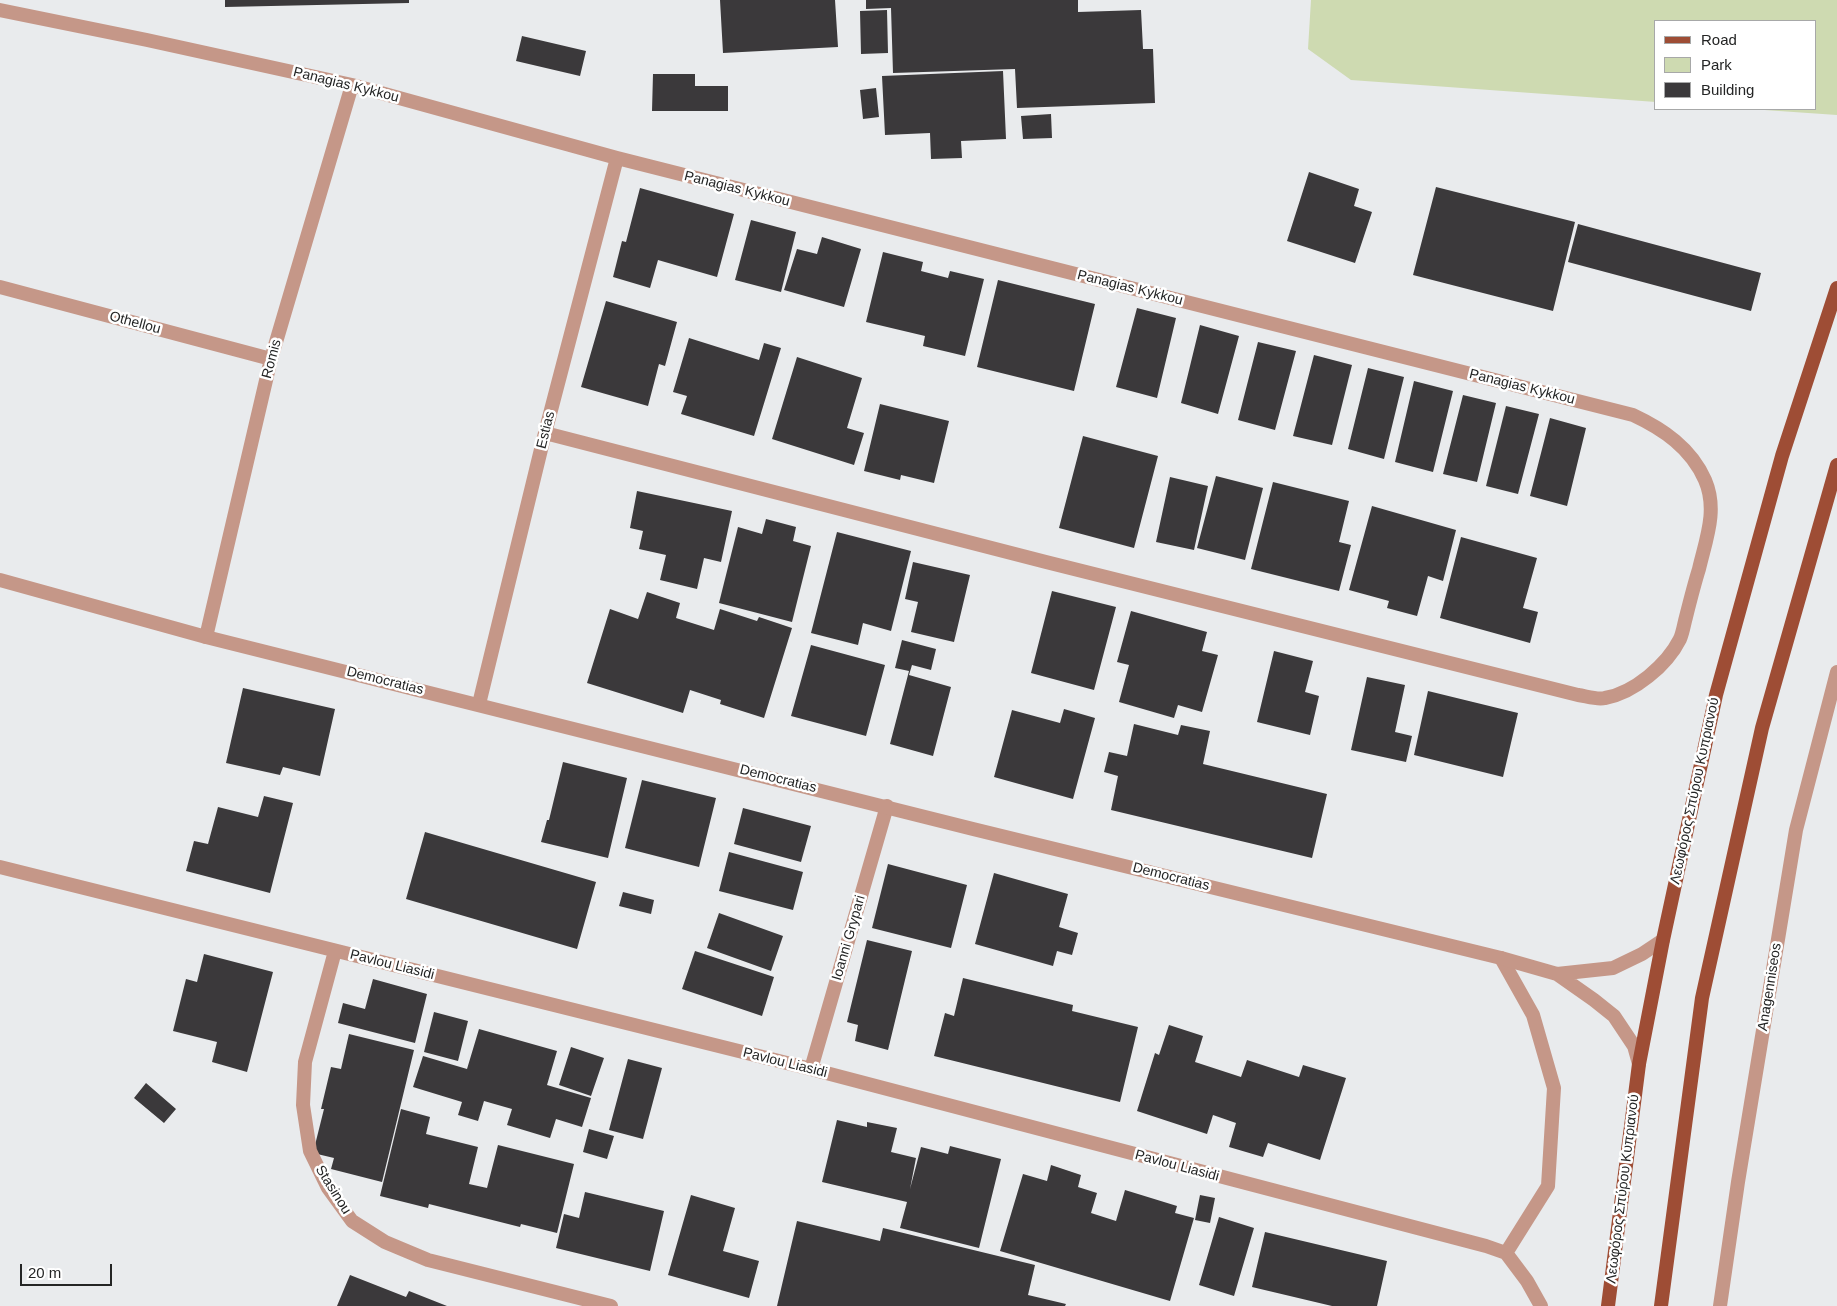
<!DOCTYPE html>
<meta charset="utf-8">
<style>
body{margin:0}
#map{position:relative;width:1837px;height:1306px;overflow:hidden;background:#e9ebed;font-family:Arial,sans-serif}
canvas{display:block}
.legend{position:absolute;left:1654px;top:20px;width:162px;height:90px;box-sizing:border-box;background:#fff;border:1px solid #a7a8a8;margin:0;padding:6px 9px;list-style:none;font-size:15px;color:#242525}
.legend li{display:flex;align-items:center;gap:10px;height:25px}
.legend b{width:25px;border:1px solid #a7a8a8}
.scale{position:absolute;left:20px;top:1264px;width:92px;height:22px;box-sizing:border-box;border:2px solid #242525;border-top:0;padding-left:6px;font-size:15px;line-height:18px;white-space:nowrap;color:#242525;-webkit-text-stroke:4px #fff;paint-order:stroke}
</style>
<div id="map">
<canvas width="1837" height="1306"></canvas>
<ul class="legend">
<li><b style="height:6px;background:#9e4d35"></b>Road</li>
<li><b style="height:14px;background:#cedab1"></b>Park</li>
<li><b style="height:14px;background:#3b393b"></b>Building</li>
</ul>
<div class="scale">20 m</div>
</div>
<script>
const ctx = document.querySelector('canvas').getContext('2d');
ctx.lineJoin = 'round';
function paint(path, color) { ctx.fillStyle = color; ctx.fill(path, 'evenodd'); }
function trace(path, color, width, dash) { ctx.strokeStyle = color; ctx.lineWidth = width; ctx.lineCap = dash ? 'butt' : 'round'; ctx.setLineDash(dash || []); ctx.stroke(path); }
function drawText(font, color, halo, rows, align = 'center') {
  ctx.font = font + ' Arial,sans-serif'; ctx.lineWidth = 5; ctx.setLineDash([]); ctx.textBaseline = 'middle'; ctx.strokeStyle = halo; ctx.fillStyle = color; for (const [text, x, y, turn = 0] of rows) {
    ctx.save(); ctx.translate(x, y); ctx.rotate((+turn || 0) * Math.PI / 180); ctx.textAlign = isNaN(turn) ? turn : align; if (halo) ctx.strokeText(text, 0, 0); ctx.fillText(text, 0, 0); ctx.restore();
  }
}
paint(new Path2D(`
 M 1311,0 L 1837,0 L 1837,115 L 1750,109 L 1816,109 L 1816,21 L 1656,21 L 1656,102 L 1351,80 L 1308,49 Z`), '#cedab1');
paint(new Path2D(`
 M 225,0 L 409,0 L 409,3 L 225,7 Z
 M 720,0 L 835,0 L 838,47 L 723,53 Z
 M 866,0 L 1078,0 L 1078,12 L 1141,10 L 1143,49 L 1153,49 L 1155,103 L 1017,108 L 1015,69 L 893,73 L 891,8 L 866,9 Z
 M 887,10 L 888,53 L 861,54 L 860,11 Z
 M 522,36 L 586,51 L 580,76 L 516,61 Z
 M 1003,71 L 1006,139 L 961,141 L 962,158 L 931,159 L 930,133 L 885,135 L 882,76 Z
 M 653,74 L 695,74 L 695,86 L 728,86 L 728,111 L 652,111 Z
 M 876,88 L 879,117 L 863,119 L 860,90 Z
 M 1051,114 L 1052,138 L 1023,139 L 1021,116 Z
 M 1309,172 L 1359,189 L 1354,206 L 1372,212 L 1355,263 L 1287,241 Z
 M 1436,187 L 1575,222 L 1553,311 L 1413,275 Z
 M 640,188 L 734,214 L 717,277 L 658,260 L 650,288 L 613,277 L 622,241 L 626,242 Z
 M 751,220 L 796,232 L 781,292 L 735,280 Z
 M 1578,224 L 1761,273 L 1751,311 L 1568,262 Z
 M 822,237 L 861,249 L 844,307 L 784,290 L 797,249 L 817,254 Z
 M 883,252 L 923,262 L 921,271 L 948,278 L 950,271 L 984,279 L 965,356 L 923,346 L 925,336 L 866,322 Z
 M 998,280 L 1095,304 L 1074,391 L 977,367 Z
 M 606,301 L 677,322 L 665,366 L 659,364 L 648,406 L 581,387 Z
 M 1137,308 L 1176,318 L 1157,398 L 1116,387 Z
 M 1200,325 L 1239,336 L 1218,414 L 1181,403 Z
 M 689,338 L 759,360 L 764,343 L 781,348 L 754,436 L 681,414 L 687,396 L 673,392 Z
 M 1258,342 L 1296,351 L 1275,430 L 1238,420 Z
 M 1314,355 L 1352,365 L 1332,445 L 1293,436 Z
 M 797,357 L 862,378 L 847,428 L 864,433 L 854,465 L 772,439 Z
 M 1368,368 L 1404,377 L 1384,459 L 1348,449 Z
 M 1414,381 L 1453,391 L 1433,472 L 1395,462 Z
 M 1463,395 L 1496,403 L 1477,482 L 1443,474 Z
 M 880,404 L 949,421 L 934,483 L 901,475 L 900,480 L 864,471 Z
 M 1506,406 L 1539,414 L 1518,494 L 1486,486 Z
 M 1550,418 L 1586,428 L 1567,506 L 1530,496 Z
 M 1083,436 L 1158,456 L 1134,548 L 1059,528 Z
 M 1216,476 L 1263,488 L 1245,560 L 1197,548 Z
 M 1170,477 L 1208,486 L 1194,550 L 1156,542 Z
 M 1273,482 L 1349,501 L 1339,542 L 1351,545 L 1339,591 L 1251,569 Z
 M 637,491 L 732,511 L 721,562 L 704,558 L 697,589 L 660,580 L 666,555 L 639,549 L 643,531 L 630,528 Z
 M 1372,506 L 1456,530 L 1443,581 L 1428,576 L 1417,616 L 1387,608 L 1389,601 L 1349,590 Z
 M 766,519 L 796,527 L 793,541 L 811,546 L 792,622 L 719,603 L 738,527 L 762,534 Z
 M 837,532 L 911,551 L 891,631 L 863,623 L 858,645 L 811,633 Z
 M 1461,537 L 1537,558 L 1523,608 L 1538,612 L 1530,643 L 1440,618 Z
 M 913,562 L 970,575 L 954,642 L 911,632 L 918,602 L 905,599 Z
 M 1052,591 L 1116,607 L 1094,690 L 1031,673 Z
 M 647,592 L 680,603 L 676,618 L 714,630 L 720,609 L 757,621 L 759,617 L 792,628 L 764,718 L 720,704 L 721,700 L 690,690 L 683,713 L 587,683 L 610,609 L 638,619 Z
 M 1131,611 L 1207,632 L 1202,651 L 1218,655 L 1202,712 L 1178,705 L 1174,718 L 1119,702 L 1129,665 L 1117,662 Z
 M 902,640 L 936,649 L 931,670 L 912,665 L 909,675 L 951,687 L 933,756 L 890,744 L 909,671 L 895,668 Z
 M 811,645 L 885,665 L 866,736 L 791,716 Z
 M 1274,651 L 1313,661 L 1305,692 L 1319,696 L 1310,735 L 1257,722 Z
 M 1367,677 L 1405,685 L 1395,732 L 1412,736 L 1406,762 L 1351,750 Z
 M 243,688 L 335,709 L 320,776 L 283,767 L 280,775 L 226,763 Z
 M 1428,691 L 1518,713 L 1503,777 L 1414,755 Z
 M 1064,709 L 1095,718 L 1073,799 L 994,777 L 1012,710 L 1060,723 Z
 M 1134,724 L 1178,735 L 1181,725 L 1210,731 L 1203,764 L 1327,794 L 1312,858 L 1111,810 L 1118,776 L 1104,772 L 1109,752 L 1127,756 Z
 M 563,762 L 627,778 L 608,858 L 541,842 L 547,820 L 549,820 Z
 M 642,780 L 716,798 L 699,867 L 625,848 Z
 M 264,796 L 293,803 L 270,893 L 186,871 L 194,841 L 208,844 L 218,807 L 258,817 Z
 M 743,808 L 811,826 L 801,862 L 734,844 Z
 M 425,832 L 596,882 L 577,949 L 406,899 Z
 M 729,852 L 803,872 L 793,910 L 719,891 Z
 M 888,864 L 967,885 L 951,948 L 872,928 Z
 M 994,873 L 1068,894 L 1059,927 L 1078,933 L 1072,955 L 1057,951 L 1053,966 L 975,944 Z
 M 623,892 L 654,900 L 651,914 L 619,906 Z
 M 719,913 L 783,936 L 771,971 L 707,948 Z
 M 867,940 L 912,951 L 888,1050 L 855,1041 L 858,1025 L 847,1022 Z
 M 695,951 L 774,977 L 762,1016 L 682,989 Z
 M 204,954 L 273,972 L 247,1072 L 212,1062 L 217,1042 L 173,1031 L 186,979 L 197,982 Z
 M 963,978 L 1073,1005 L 1072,1011 L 1138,1027 L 1120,1102 L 934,1056 L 945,1013 L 954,1016 Z
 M 373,979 L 427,994 L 415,1043 L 338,1023 L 343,1003 L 365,1009 Z
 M 434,1012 L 468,1021 L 458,1061 L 424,1052 Z
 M 1169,1025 L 1203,1036 L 1195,1062 L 1241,1077 L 1247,1060 L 1299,1077 L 1303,1065 L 1346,1078 L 1320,1160 L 1268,1143 L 1263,1157 L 1229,1147 L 1236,1123 L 1213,1115 L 1207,1134 L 1137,1111 L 1155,1053 L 1159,1055 Z
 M 479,1029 L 557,1051 L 547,1085 L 591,1098 L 582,1127 L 556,1119 L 550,1138 L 507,1125 L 512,1109 L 484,1101 L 478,1121 L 458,1115 L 462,1102 L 413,1087 L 423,1056 L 467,1069 Z
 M 349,1034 L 414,1050 L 382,1182 L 331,1169 L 334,1158 L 313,1153 L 324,1109 L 321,1109 L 331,1067 L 341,1069 Z
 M 571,1047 L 604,1058 L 591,1096 L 559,1085 Z
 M 628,1059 L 662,1068 L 643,1139 L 609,1130 Z
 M 146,1083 L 176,1109 L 164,1123 L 134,1098 Z
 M 401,1109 L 430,1117 L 426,1134 L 478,1147 L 469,1184 L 487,1188 L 498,1145 L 574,1164 L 557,1233 L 521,1224 L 520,1227 L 429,1204 L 428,1208 L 380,1196 Z
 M 837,1120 L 867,1127 L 867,1122 L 897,1128 L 891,1152 L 916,1158 L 910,1189 L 921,1147 L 948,1154 L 950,1146 L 1001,1159 L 979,1248 L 900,1228 L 907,1202 L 822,1182 Z
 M 589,1129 L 614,1136 L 607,1159 L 583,1152 Z
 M 1051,1165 L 1081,1175 L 1078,1187 L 1097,1193 L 1091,1213 L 1116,1221 L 1125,1190 L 1177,1206 L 1175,1213 L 1194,1218 L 1170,1301 L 1000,1251 L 1023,1174 L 1047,1181 Z
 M 585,1192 L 664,1211 L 650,1271 L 556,1248 L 564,1214 L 579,1218 Z
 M 691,1195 L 735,1208 L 723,1251 L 759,1261 L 749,1298 L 668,1275 Z
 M 1200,1195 L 1215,1198 L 1210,1223 L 1195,1220 Z
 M 1219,1217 L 1254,1228 L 1234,1296 L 1199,1285 Z
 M 797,1221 L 880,1241 L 883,1228 L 1035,1265 L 1028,1295 L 1066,1304 L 1065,1306 L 777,1306 Z
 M 1265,1232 L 1387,1261 L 1377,1306 L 1332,1306 L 1252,1287 Z
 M 350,1275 L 406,1297 L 409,1291 L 447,1306 L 337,1306 Z`), '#3b393b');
trace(new Path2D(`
 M 0,10 L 147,40 L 352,85 L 617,158 L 1633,415 C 1663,429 1691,448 1705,480 C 1718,510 1706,539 1699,569 C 1694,585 1690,601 1686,617 C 1684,624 1683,632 1680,639 C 1667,665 1634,693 1605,698 C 1597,700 1586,696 1578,695 L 1046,562 L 545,433
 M 0,287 L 271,359
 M 206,637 L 271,359 L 352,85
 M 479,704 L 545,433 L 617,158
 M 0,867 L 811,1069 L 1486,1246 L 1506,1253 L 1527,1281 L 1541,1306
 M 335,951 L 305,1062 L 303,1105 L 310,1151 L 328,1188 L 352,1221 L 385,1242 L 428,1260 L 611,1306
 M 1501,958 L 1533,1015 L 1554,1088 L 1548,1186 L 1506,1253
 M 811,1069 L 887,806
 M 1720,1306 L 1738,1182 L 1796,830 L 1837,672`), '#c59788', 14);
trace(new Path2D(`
 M 0,580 L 206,637 L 973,829 L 1501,958 L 1557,974 L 1594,1000 L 1614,1016 L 1634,1046 L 1639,1064
 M 1557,974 L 1613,968 L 1642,954 L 1663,940`), '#c59788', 14);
trace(new Path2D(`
 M 1608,1306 L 1639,1064 L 1663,940 L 1716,695 L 1782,456 L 1837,288
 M 1661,1306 L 1702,998 L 1762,728 L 1837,465`), '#9e4d35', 14);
drawText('14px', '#242525', '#fff', [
 ["Panagias Kykkou",346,85,14],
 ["Panagias Kykkou",737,189,14],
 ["Panagias Kykkou",1130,288,14],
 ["Othellou",135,323,15],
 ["Romis",272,359,-75],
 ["Panagias Kykkou",1522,387,14],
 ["Estias",546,430,-76],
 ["Democratias",385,681,14],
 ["Democratias",778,779,14],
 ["Λεωφόρος Σπύρου Κυπριανού",1695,791,-78],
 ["Democratias",1171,877,14],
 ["Ioanni Grypari",849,938,-74],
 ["Pavlou Liasidi",392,965,14],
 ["Anagenniseos",1770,987,-81],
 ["Pavlou Liasidi",785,1063,14],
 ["Pavlou Liasidi",1177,1166,15],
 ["Λεωφόρος Σπύρου Κυπριανού",1623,1189,-83],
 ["Stasinou",333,1190,58]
]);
</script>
